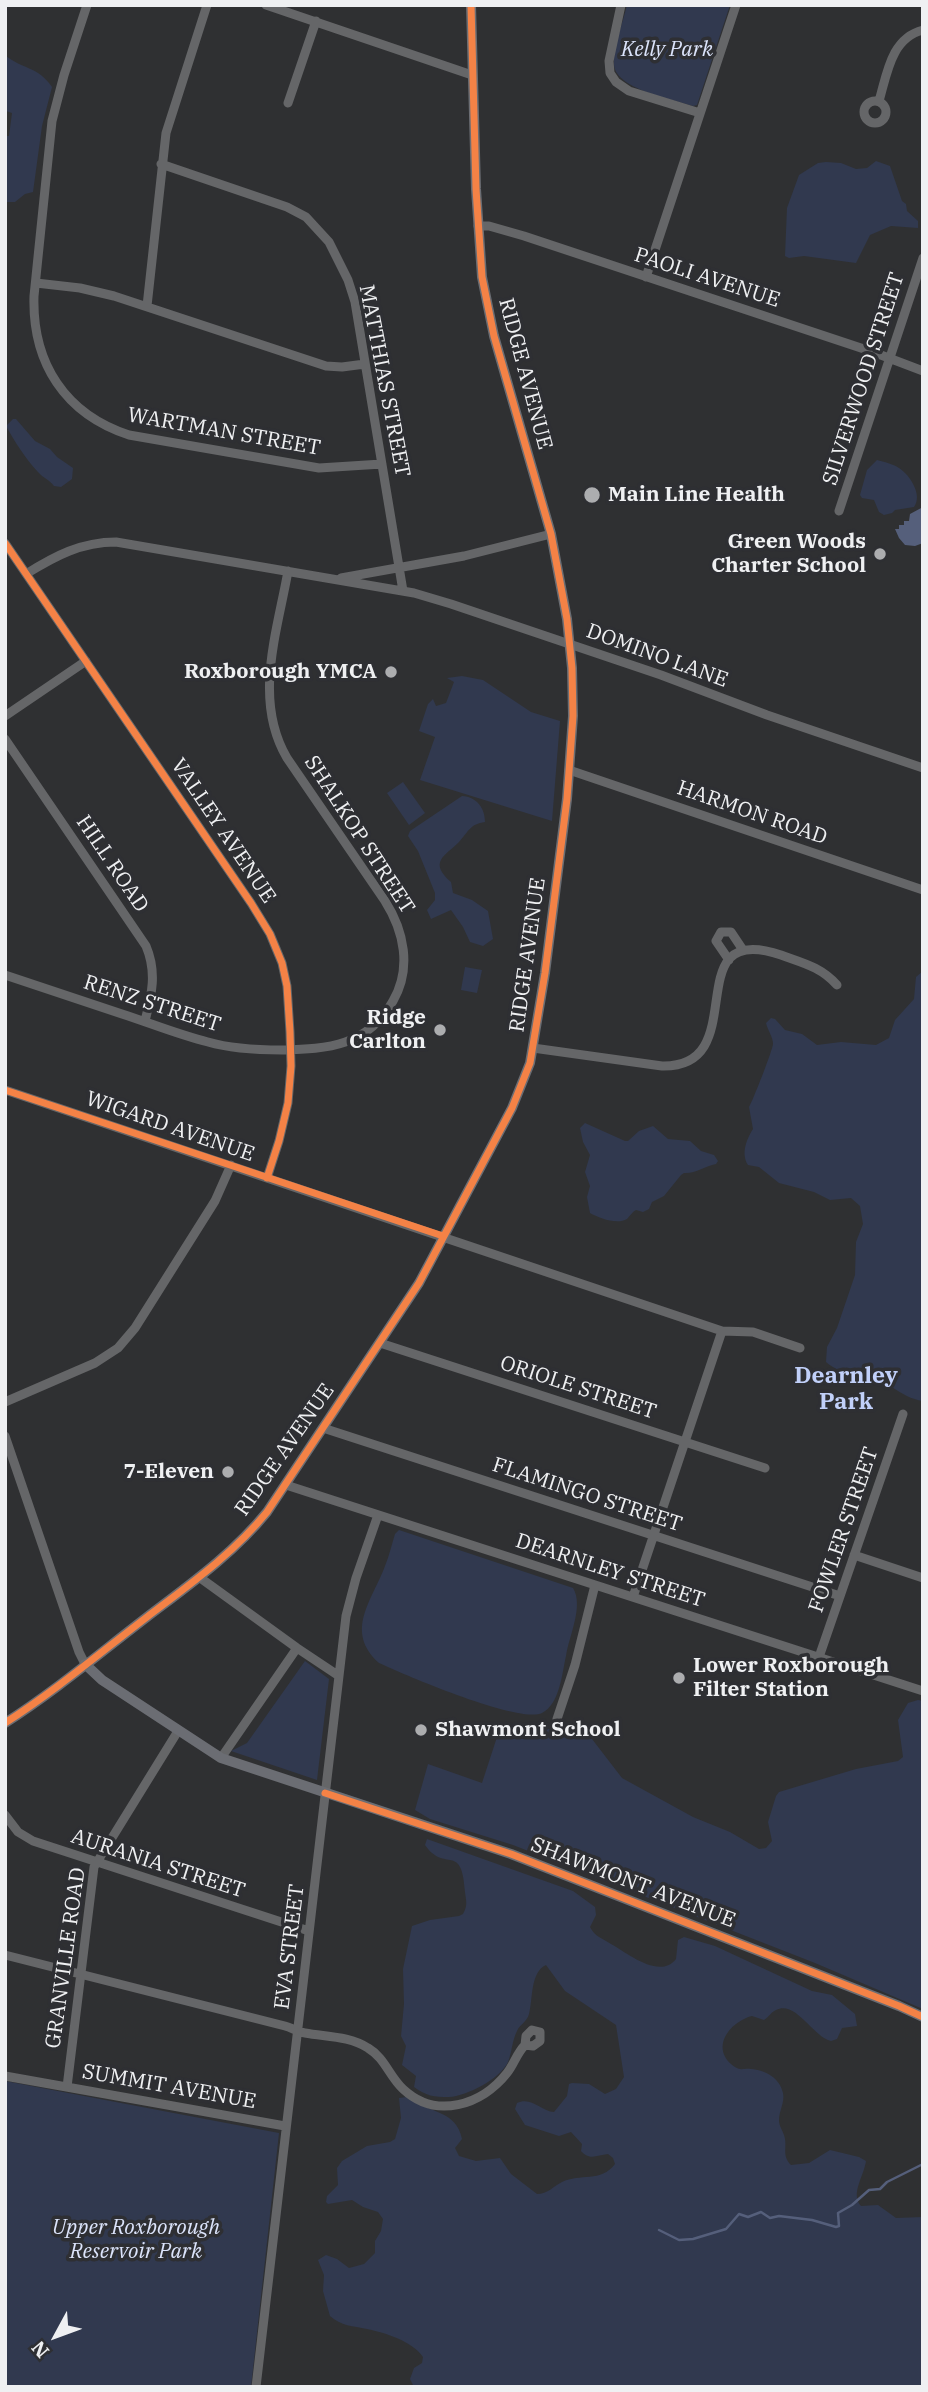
<!DOCTYPE html>
<style>
body{margin:0}
#map{position:relative;width:928px;height:2392px;overflow:hidden;background:#2f3032;font-family:"IBM Plex Serif",serif}
canvas{display:block}
.frame{position:absolute;inset:0;border:7px solid #eff0f2;pointer-events:none}
.north{position:absolute;left:21px;top:2301px;width:70px;height:70px;-webkit-text-stroke:5px #2e2f33;paint-order:stroke;rotate:229deg;font-size:19px;font-weight:700;line-height:28px;text-align:center;color:#eff0f2}
.north::after{content:'';display:block;margin:auto;width:24px;height:32px;background:#eff0f2;clip-path:polygon(50% 0,100% 100%,50% 72%,0 100%)}
</style>
<div id="map">
<canvas width="928" height="2392"></canvas>
<div class="frame"></div>
<div class="north">N</div>
</div>
<script>
const ctx = document.querySelector('canvas').getContext('2d');
ctx.lineJoin = 'round';
function paint(path, color) { ctx.fillStyle = color; ctx.fill(path, 'evenodd'); }
function trace(path, color, width, dash) { ctx.strokeStyle = color; ctx.lineWidth = width; ctx.lineCap = dash ? 'butt' : 'round'; ctx.setLineDash(dash || []); ctx.stroke(path); }
function drawText(font, color, halo, rows, align = 'center') {
  ctx.font = font + ' "IBM Plex Serif",serif'; ctx.lineWidth = 7; ctx.setLineDash([]); ctx.textBaseline = 'middle'; ctx.strokeStyle = halo; ctx.fillStyle = color; for (const [text, x, y, turn = 0] of rows) {
    ctx.save(); ctx.translate(x, y); ctx.rotate((+turn || 0) * Math.PI / 180); ctx.textAlign = isNaN(turn) ? turn : align; if (halo) ctx.strokeText(text, 0, 0); ctx.fillText(text, 0, 0); ctx.restore();
  }
}
paint(new Path2D(`
 M 627,5 L 730,5 L 697,105 L 693,106 C 672,99 616,89 614,65 C 613,48 623,22 627,5 Z
 M 5,55 C 21,69 38,66 52,87 L 42,126 L 33,192 L 25,194 L 15,202 L 5,202 L 5,136 L 9,136 L 12,113 L 6,111 Z
 M 876,161 L 890,166 L 902,201 L 906,204 L 907,211 L 918,221 L 918,228 L 891,226 L 870,235 L 856,263 L 804,256 L 789,258 L 785,256 L 787,208 L 799,175 L 818,163 L 826,162 L 841,163 L 856,169 L 867,168 Z
 M 13,419 L 16,419 L 35,441 L 50,449 L 57,457 L 73,468 L 72,479 L 61,487 L 54,486 C 50,480 43,478 38,472 C 25,458 15,442 6,426 Z
 M 877,460 C 884,462 893,464 899,468 C 910,475 923,495 914,507 L 895,510 L 892,513 L 884,515 L 879,512 L 874,500 L 862,498 L 860,495 L 867,470 Z
 M 462,676 L 483,680 L 531,712 L 560,721 L 552,821 L 420,780 L 435,737 L 419,731 L 428,704 L 433,699 L 436,706 L 446,703 L 454,682 L 447,678 Z
 M 403,782 L 425,813 L 409,825 L 387,793 Z
 M 462,796 C 477,797 485,808 485,822 C 470,824 469,831 459,842 C 445,856 428,862 451,882 L 453,893 L 472,900 L 488,911 L 493,939 L 483,946 L 470,942 L 463,927 L 451,910 L 431,919 L 427,910 L 435,900 L 435,893 L 418,851 L 408,836 L 410,831 Z
 M 465,967 L 482,970 L 477,993 L 461,990 Z
 M 923,971 L 923,1401 C 900,1398 885,1377 863,1373 C 845,1369 843,1376 826,1362 L 827,1347 L 837,1328 L 855,1275 L 856,1242 L 863,1224 L 860,1206 L 851,1198 L 830,1200 L 814,1192 L 779,1183 L 759,1167 L 748,1165 C 741,1154 746,1140 753,1129 L 749,1107 C 752,1103 773,1049 773,1044 C 773,1037 768,1031 766,1023 L 771,1018 L 775,1019 L 785,1030 L 802,1034 L 817,1045 L 841,1042 L 876,1045 L 889,1038 L 895,1020 L 914,999 L 916,977 Z
 M 585,1123 L 625,1141 L 628,1141 L 639,1131 L 653,1126 L 668,1139 L 690,1141 L 701,1151 L 714,1155 L 718,1161 L 716,1164 C 705,1166 695,1174 684,1173 L 681,1175 L 664,1196 L 652,1202 L 649,1209 L 643,1212 L 636,1210 C 632,1212 630,1216 627,1219 C 617,1225 599,1218 590,1213 L 587,1197 L 590,1186 L 585,1172 L 590,1155 L 583,1142 L 580,1128 Z
 M 399,1530 L 573,1588 C 584,1606 569,1636 566,1656 C 562,1673 560,1704 542,1713 C 519,1724 405,1675 379,1663 C 344,1631 372,1601 385,1566 C 389,1556 392,1544 395,1534 Z
 M 305,1661 L 329,1679 L 317,1780 L 231,1751 L 247,1743 Z
 M 918,1700 L 923,1701 L 923,2009 L 815,1963 L 513,1845 L 430,1819 L 415,1810 L 428,1764 L 482,1783 L 497,1737 L 502,1730 L 518,1726 L 540,1730 L 552,1728 L 592,1739 L 622,1778 L 693,1817 L 730,1832 L 759,1849 L 766,1848 L 772,1841 L 768,1822 L 776,1796 L 779,1792 L 856,1769 L 898,1761 L 903,1757 L 898,1720 L 908,1703 Z
 M 427,1839 L 573,1891 L 595,1907 L 596,1915 L 590,1927 C 595,1937 602,1938 611,1944 C 627,1953 660,1980 676,1959 L 678,1940 L 684,1937 L 715,1946 L 812,1991 L 832,1995 L 855,2014 L 857,2026 L 842,2028 L 837,2039 L 831,2041 C 813,2037 796,2000 776,2010 C 771,2012 769,2017 764,2020 L 752,2016 C 729,2022 709,2049 735,2067 C 741,2071 744,2068 751,2069 C 765,2070 780,2078 783,2093 C 785,2102 779,2111 779,2120 C 779,2126 782,2129 784,2135 C 788,2147 781,2155 791,2165 L 809,2163 L 830,2150 L 859,2157 L 866,2161 C 864,2176 850,2194 861,2206 L 878,2205 L 896,2218 L 923,2217 L 923,2387 L 414,2387 L 410,2379 L 414,2368 L 422,2363 L 423,2357 C 412,2341 386,2333 367,2329 C 353,2326 341,2326 330,2316 L 323,2291 L 324,2275 L 318,2260 L 326,2255 L 337,2259 L 349,2268 L 364,2264 L 375,2253 L 375,2241 L 381,2231 L 383,2219 L 378,2212 L 363,2207 L 352,2200 L 328,2204 L 326,2202 L 327,2196 L 338,2185 L 337,2168 L 342,2161 L 367,2146 L 390,2142 L 395,2139 L 401,2118 L 399,2098 L 407,2097 C 429,2114 456,2109 462,2139 L 455,2148 L 459,2156 L 476,2161 L 500,2158 L 511,2174 L 537,2194 C 548,2194 552,2187 562,2182 C 580,2173 601,2183 615,2164 L 613,2158 L 608,2154 C 597,2155 590,2161 581,2151 L 582,2144 L 571,2132 L 559,2136 L 525,2125 L 515,2109 L 517,2103 C 531,2096 541,2111 554,2112 L 567,2096 L 569,2084 L 572,2083 L 589,2084 L 605,2094 L 616,2089 L 624,2077 L 616,2025 L 565,1991 L 546,1965 C 530,1972 533,2000 529,2014 C 527,2022 520,2024 517,2031 C 512,2041 512,2052 508,2062 C 500,2079 467,2096 449,2097 C 434,2097 426,2096 414,2087 L 416,2076 L 402,2065 L 406,2046 L 401,2036 L 404,2004 L 403,1969 L 412,1926 L 430,1920 L 459,1916 L 463,1914 C 468,1905 466,1901 465,1892 C 462,1841 445,1874 425,1845 Z
 M 5,2081 L 279,2133 L 251,2387 L 5,2387 Z`), '#31394f');
paint(new Path2D(`
 M 923,507 L 923,543 L 915,546 L 905,545 L 899,538 L 895,529 L 899,529 L 899,525 L 904,525 L 904,521 L 909,521 L 910,514 Z`), '#555f7b');
trace(new Path2D(`
 M 659,2230 L 679,2240 L 693,2239 L 726,2229 L 739,2214 L 748,2217 L 761,2212 L 770,2218 L 779,2216 L 812,2220 L 836,2227 L 839,2226 L 838,2213 L 852,2205 L 869,2190 L 880,2189 L 887,2182 L 923,2164`), '#555f7b', 2.5);
trace(new Path2D(`
 M 87,5 L 64,75 L 52,121 L 34,296 C 32,363 65,414 129,435 L 319,468 L 382,464
 M 266,5 L 472,75
 M 621,5 L 609,61 L 610,73 L 616,82 L 629,91 L 700,113
 M864 112a11 11 0 1 1 22 0a11 11 0 1 1-22 0Z
 M 879,101 C 887,74 891,38 923,30
 M 288,103 L 316,21
 M 161,164 L 287,207 L 306,217 L 329,242 L 348,280 L 355,302 L 403,591
 M 478,226 L 489,226 L 524,236 L 873,352 L 923,371
 M 646,277 L 736,5
 M 36,283 L 80,288 L 114,296 L 326,366 L 342,367 L 365,364
 M 147,306 L 166,133 L 207,5
 M 839,511 L 923,258
 M 5,543 L 251,903 L 270,934 L 282,963 L 287,986 L 290,1032 L 291,1066 L 288,1103 L 279,1141 L 267,1178
 M 26,574 C 55,556 81,542 116,542 L 414,593 L 451,604 L 661,675 L 767,715 L 923,768
 M 341,578 L 464,556 L 551,534
 M 5,716 L 86,661
 M 5,739 L 146,946 C 157,972 152,994 145,1021
 M 569,770 L 923,890
 M 729,960 L 716,941 L 721,932 L 731,932 L 743,950
 M 5,975 C 44,988 83,1001 122,1014 C 150,1023 179,1035 208,1042 C 232,1049 257,1050 282,1050 C 328,1049 368,1046 393,1001 C 412,968 404,931 385,901 L 287,758 C 253,700 277,633 288,571
 M 533,1048 L 662,1066 C 756,1068 674,919 781,955 C 803,963 821,967 837,985
 M 5,1090 L 722,1331 L 753,1332 L 800,1348
 M 380,1343 L 765,1468
 M 5,1402 L 95,1363 L 118,1348 L 135,1328 L 215,1201 L 231,1165
 M 323,1428 L 840,1596
 M 5,1436 L 79,1652 L 85,1664
 M 286,1485 L 923,1691
 M 854,1555 L 923,1578
 M 199,1577 L 297,1648 L 339,1676
 M 633,1597 L 722,1331
 M 819,1657 L 903,1414
 M 557,1719 L 575,1665 L 595,1585
 M 221,1758 L 297,1648
 M 5,1815 L 18,1832 L 33,1841 L 309,1931
 M 5,1955 L 285,2026 C 292,2028 298,2032 305,2033 C 327,2037 349,2036 368,2048 C 385,2058 389,2076 403,2089 C 436,2120 482,2105 507,2073 C 514,2064 517,2053 525,2045
 M 532,2030 L 540,2032 L 540,2041 L 533,2046 L 525,2045 L 526,2036 Z
 M 5,2076 L 285,2126
 M 67,2087 L 94,1867 L 178,1731
 M 256,2387 L 346,1616 L 356,1578 L 378,1515`), '#656668', 9);
trace(new Path2D(`
 M 85,1664 L 102,1680 L 221,1758 L 511,1854 L 899,2006 L 923,2017
 M 5,1723 C 55,1691 100,1653 147,1617 C 189,1585 233,1554 267,1512 L 419,1283 L 512,1108 L 530,1063 L 545,973 L 567,799 L 573,716 L 572,668 L 567,619 L 551,534 L 494,336 L 482,277 L 476,189 L 471,5`), '#6b6d73', 10);
trace(new Path2D(`
 M 5,543 L 251,903 L 270,934 L 282,963 L 287,986 L 290,1032 L 291,1066 L 288,1103 L 279,1141 L 267,1178
 M 5,1090 L 443,1236
 M 5,1723 C 55,1691 100,1653 147,1617 C 189,1585 233,1554 267,1512 L 419,1283 L 512,1108 L 530,1063 L 545,973 L 567,799 L 573,716 L 572,668 L 567,619 L 551,534 L 494,336 L 482,277 L 476,189 L 471,5
 M 325,1793 L 511,1854 L 899,2006 L 923,2017`), '#f48246', 7);
for (const [x, y, r, color] of [
 [592,495,9,"#acadaf"],
 [880,554,7,"#acadaf"],
 [391,672,7,"#acadaf"],
 [440,1030,7,"#acadaf"],
 [228,1472,7,"#acadaf"],
 [679,1678,7,"#acadaf"],
 [421,1730,7,"#acadaf"]
]) { const dot = new Path2D(); dot.arc(x, y, r, 0, 2 * Math.PI); ctx.fillStyle = color; ctx.fill(dot); trace(dot, '#2e2f33', 2.5); }
drawText('italic 21px', '#dce4fb', '#2e2f33', [
 ["Kelly Park",667,50],
 ["Upper Roxborough",136,2228],
 ["Reservoir Park",136,2252]
]);
drawText('21px', '#eff0f2', '#2e2f33', [
 ["PAOLI AVENUE",707,278,18],
 ["RIDGE AVENUE",525,374,75],
 ["SILVERWOOD STREET",864,379,-72],
 ["MATTHIAS STREET",384,381,79],
 ["WARTMAN STREET",224,432,10],
 ["DOMINO LANE",657,656,20],
 ["HARMON ROAD",752,813,19],
 ["VALLEY AVENUE",223,831,56],
 ["SHALKOP STREET",359,835,57],
 ["HILL ROAD",112,864,56],
 ["RIDGE AVENUE",528,955,-82],
 ["RENZ STREET",152,1004,18],
 ["WIGARD AVENUE",170,1127,19],
 ["ORIOLE STREET",578,1388,18],
 ["RIDGE AVENUE",285,1450,-55],
 ["FLAMINGO STREET",587,1495,18],
 ["FOWLER STREET",844,1530,-71],
 ["DEARNLEY STREET",610,1571,18],
 ["AURANIA STREET",158,1864,18],
 ["SHAWMONT AVENUE",633,1883,21],
 ["EVA STREET",290,1947,-83],
 ["GRANVILLE ROAD",66,1958,-82],
 ["SUMMIT AVENUE",169,2087,10]
]);
drawText('bold 21px', '#eff0f2', '#2e2f33', [
 ["Main Line Health",608,495,"left"],
 ["Green Woods",866,542],
 ["Charter School",866,566],
 ["Roxborough YMCA",377,672],
 ["Ridge",426,1018],
 ["Carlton",426,1042],
 ["7-Eleven",214,1472],
 ["Lower Roxborough",693,1666,"left"],
 ["Filter Station",693,1690,"left"],
 ["Shawmont School",435,1730,"left"]
], 'right');
drawText('bold 23px', '#c1d0f9', '#2e2f33', [
 ["Dearnley",846,1376],
 ["Park",846,1402]
]);
</script>
